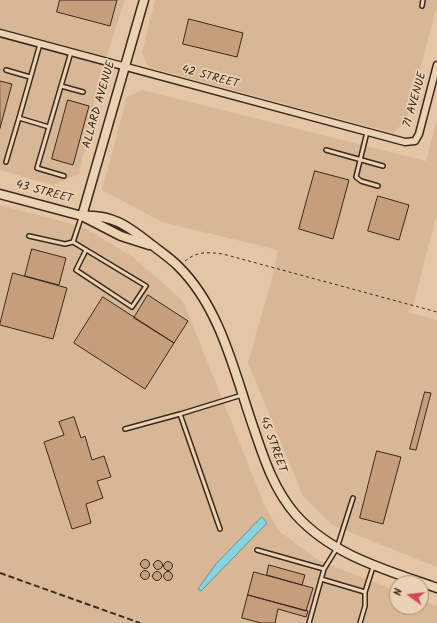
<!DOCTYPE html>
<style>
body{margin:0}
#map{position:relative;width:437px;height:623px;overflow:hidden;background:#e4c6a6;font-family:Kalam,sans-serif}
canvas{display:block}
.north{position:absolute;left:389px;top:575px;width:40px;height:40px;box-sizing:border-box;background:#ebd2b3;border:1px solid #a58f77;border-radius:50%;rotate:285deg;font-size:11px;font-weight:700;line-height:16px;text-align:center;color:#3b2a1e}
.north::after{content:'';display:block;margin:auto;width:14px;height:18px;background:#d1495b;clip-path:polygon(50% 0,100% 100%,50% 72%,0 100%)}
</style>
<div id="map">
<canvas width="437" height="623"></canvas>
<div class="north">N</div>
</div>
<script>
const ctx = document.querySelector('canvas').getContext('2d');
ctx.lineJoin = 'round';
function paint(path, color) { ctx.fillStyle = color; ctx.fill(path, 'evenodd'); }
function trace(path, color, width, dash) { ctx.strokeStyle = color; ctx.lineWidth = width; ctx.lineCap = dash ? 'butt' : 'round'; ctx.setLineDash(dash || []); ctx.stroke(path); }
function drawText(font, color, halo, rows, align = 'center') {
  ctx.font = font + ' Kalam,sans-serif'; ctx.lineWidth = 3.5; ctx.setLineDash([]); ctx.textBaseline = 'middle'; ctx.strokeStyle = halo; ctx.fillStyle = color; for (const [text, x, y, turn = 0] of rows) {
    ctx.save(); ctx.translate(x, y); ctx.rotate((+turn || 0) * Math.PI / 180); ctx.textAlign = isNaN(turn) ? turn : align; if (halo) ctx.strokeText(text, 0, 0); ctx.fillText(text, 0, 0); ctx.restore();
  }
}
paint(new Path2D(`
 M 0,0 L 125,0 L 100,76 L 79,174 L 53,185 L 0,170 Z
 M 155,0 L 437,0 L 437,5 L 407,120 L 393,133 L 148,67 L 142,52 Z
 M 142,90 L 426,161 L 437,120 L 437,213 L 413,306 L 408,312 L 437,320 L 437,567 L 332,525 L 303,496 L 248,363 L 273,275 L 278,250 L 162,222 L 102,190 L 127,97 Z
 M 0,205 L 83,227 L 133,257 L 183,301 L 264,504 L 279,531 L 318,560 L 397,591 L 397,607 L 421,607 L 421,600 L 437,606 L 437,623 L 0,623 Z`), '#d8b797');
const water = new Path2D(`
 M 262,517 L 267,523 L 201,591 L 198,589 L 216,564 Z`);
paint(water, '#84d5df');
trace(water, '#679192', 1);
const building = new Path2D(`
 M 60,0 L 117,0 L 110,26 L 57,12 Z
 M 189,19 L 243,33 L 237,57 L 183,44 Z
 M 0,81 L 12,84 L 0,128 Z
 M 68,100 L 89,106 L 73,165 L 52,159 Z
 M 315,171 L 349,180 L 333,239 L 299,229 Z
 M 378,196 L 409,205 L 399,240 L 368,231 Z
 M 32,249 L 66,258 L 59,285 L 25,276 Z
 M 13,273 L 67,288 L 53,339 L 0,325 Z
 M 148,295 L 188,321 L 174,343 L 134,318 Z
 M 103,297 L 174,343 L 145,389 L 74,343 Z
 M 425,392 L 431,393 L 416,450 L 410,449 Z
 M 74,417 L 81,438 L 85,436 L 92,460 L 104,456 L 111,477 L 97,481 L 103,498 L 86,504 L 91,523 L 72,529 L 44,442 L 64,435 L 59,422 Z
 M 377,451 L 401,457 L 383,524 L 360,518 Z
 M140.5 564a4.5 4.5 0 1 1 9 0a4.5 4.5 0 1 1-9 0Z
 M153.5 565a4.5 4.5 0 1 1 9 0a4.5 4.5 0 1 1-9 0Z
 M163.5 566a4.5 4.5 0 1 1 9 0a4.5 4.5 0 1 1-9 0Z
 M 269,565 L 305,575 L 302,585 L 267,575 Z
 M140.5 575a4.5 4.5 0 1 1 9 0a4.5 4.5 0 1 1-9 0Z
 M152.5 576a4.5 4.5 0 1 1 9 0a4.5 4.5 0 1 1-9 0Z
 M163.5 576a4.5 4.5 0 1 1 9 0a4.5 4.5 0 1 1-9 0Z
 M 254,572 L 313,588 L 306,611 L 248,595 Z
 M 248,595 L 308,611 L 306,617 L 278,609 L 275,623 L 261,623 L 242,618 Z`);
paint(building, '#c69e7c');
trace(building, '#3b2a1e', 1);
const lane = new Path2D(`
 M 422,6 L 423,0
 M 6,70 L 30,77
 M 61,86 L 83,92
 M 19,118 L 40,44
 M 367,132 L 356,177 L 361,181 L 378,186
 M 326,150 L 383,166
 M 6,162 L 19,118 L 49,127
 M 64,176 L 37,168 L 71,52
 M 81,218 L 73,242 L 146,286 L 132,307 L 76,270 L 86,250
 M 29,236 L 65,244 L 73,242
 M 125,429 L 180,414
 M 220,529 L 180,414 L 242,395
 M 257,550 L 324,569 L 337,548 L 353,498
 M 321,579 L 365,592
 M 309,623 L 324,569
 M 360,623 L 365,606 L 365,592 L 373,567`);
const street = new Path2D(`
 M 0,33 L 405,142 L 415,141 L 419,134 L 437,65`);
const secondary = new Path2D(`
 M 0,194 L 82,216 L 121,236 L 149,245
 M 82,216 C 113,214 129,227 152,245 C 161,252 170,258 178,266 C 222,309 235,376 255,432 C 265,462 275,491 296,515 C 333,556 387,570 437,588
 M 82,216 L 144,0`);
trace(lane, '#3b2a1e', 6);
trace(street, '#3b2a1e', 9);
trace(secondary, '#3b2a1e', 11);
trace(new Path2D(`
 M 185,261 C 198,251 207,252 223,254 L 437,312`), '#3b2a1e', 1, [3, 3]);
trace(lane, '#ebd2b3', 3);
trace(street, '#ebd2b3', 6);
trace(secondary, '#ebd2b3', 8);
trace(new Path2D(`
 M 0,573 L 140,623`), '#3b2a1e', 2, [6, 3]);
drawText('12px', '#3b2a1e', '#ebd2b3', [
 ["42 STREET",210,78,15],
 ["71 AVENUE",416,100,-74],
 ["ALLARD AVENUE",100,105,-74],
 ["43 STREET",44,193,15],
 ["45 STREET",272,445,70]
]);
</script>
